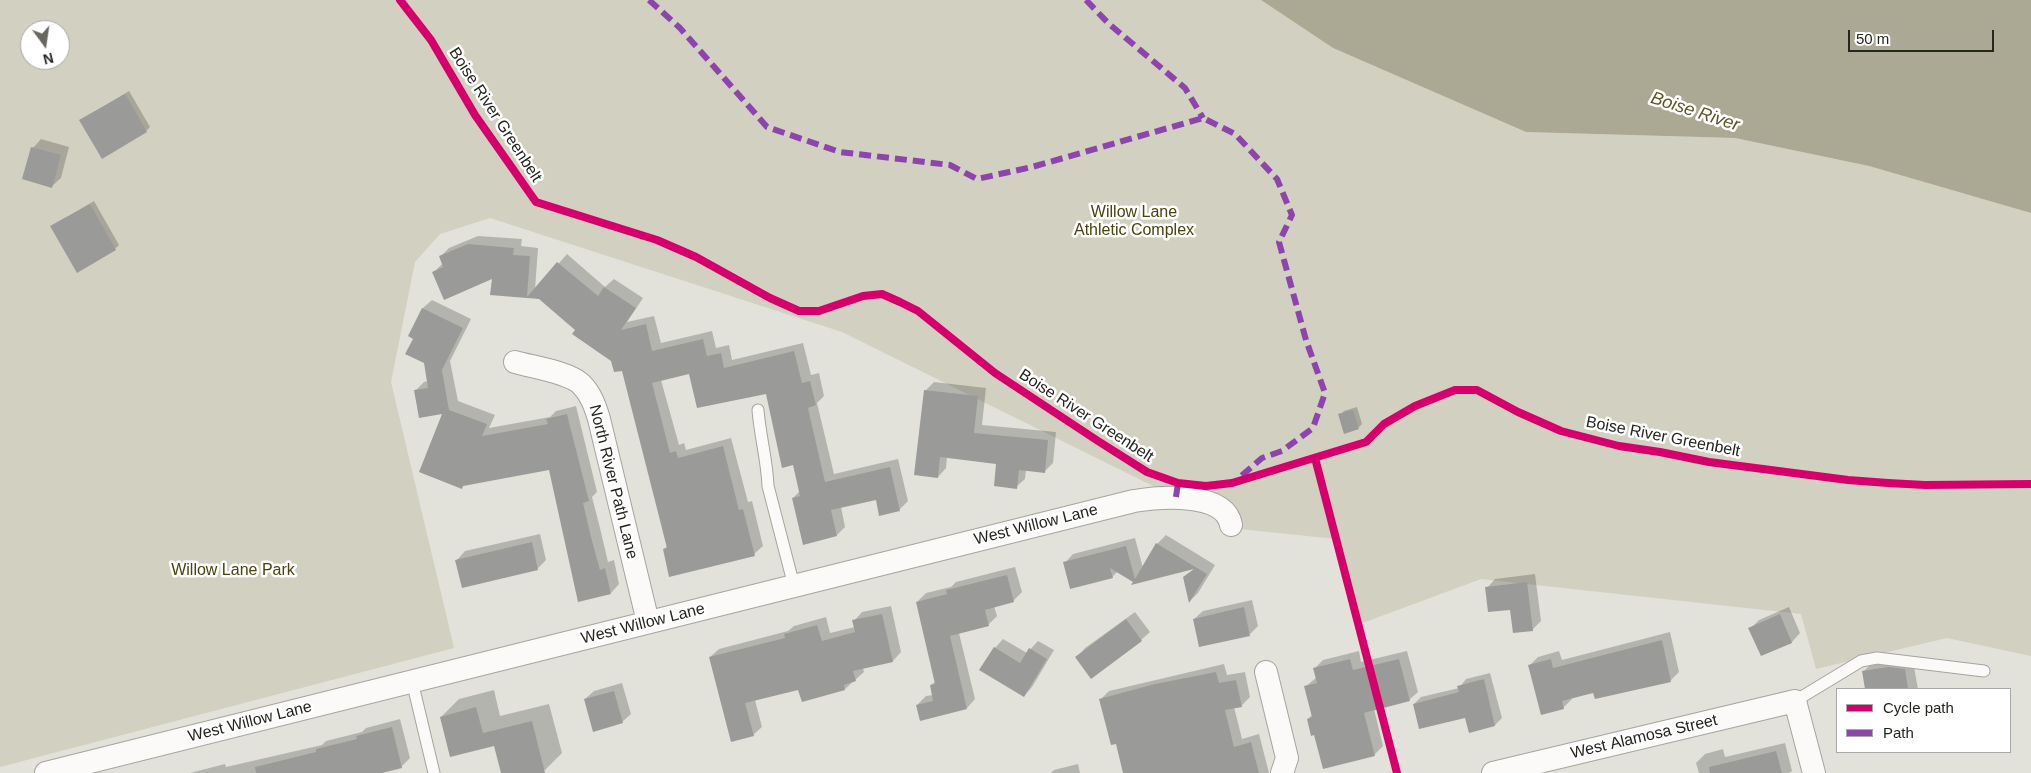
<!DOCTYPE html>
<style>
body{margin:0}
#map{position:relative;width:2031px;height:773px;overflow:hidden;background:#e2e1da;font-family:Arial,sans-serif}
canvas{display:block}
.legend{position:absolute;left:1836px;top:688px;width:175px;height:65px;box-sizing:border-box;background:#fff;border:1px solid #a8a8a6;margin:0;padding:6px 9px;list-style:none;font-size:15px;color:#262621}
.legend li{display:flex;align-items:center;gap:10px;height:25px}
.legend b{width:25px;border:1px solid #a8a8a6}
.north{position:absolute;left:20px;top:20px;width:50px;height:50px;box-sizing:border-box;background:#fff;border:1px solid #a8a8a6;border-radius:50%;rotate:166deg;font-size:14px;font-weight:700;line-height:20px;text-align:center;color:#262621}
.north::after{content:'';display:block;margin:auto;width:18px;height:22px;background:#686762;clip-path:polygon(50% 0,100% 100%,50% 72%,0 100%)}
.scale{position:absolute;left:1848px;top:30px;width:146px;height:22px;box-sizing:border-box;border:2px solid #262621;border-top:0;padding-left:6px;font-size:15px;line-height:18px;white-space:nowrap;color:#262621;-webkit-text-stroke:4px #fff;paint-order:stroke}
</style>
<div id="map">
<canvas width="2031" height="773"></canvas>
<ul class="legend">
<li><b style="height:6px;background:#d6006c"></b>Cycle path</li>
<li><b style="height:6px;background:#8e44ad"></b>Path</li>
</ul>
<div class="north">N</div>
<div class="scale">50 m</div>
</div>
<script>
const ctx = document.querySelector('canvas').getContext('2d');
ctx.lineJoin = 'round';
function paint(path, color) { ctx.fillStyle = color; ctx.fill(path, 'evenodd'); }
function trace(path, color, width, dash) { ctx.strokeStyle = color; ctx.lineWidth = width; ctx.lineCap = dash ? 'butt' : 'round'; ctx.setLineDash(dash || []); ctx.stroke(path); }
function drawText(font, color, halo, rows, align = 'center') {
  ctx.font = font + ' Arial,sans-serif'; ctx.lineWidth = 5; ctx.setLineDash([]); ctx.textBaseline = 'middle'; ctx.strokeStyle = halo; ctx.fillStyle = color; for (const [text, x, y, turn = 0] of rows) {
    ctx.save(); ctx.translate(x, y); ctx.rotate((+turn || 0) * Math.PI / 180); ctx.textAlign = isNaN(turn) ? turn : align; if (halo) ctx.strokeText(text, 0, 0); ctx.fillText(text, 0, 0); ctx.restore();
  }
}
paint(new Path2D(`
 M 0,0 L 1261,0 L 1333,48 L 1526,132 L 1735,138 L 1869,166 L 2031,213 L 2031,656 L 1947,638 L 1816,669 L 1801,614 L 1481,579 L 1360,624 L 1336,539 L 1240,529 L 842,332 L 490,218 L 440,234 L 415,262 L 391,382 L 454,648 L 0,767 ZM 30,30 L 60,30 L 60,60 L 30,60 Z`), '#d2d0c1');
paint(new Path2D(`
 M 1261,0 L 2031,0 L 2031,213 L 1869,166 L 1735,138 L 1526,132 L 1333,48 Z`), '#aba893');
paint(new Path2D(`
 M 129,91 L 150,127 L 146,131 L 81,120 Z
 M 41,139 L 69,147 L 61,178 L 52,186 L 33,148 Z
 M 94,201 L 119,245 L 115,249 L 52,226 Z
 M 478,236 L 522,239 L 521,246 L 538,248 L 535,290 L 567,254 L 605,287 L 614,279 L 643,298 L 627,322 L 654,316 L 661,343 L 712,331 L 716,348 L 729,345 L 732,360 L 803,343 L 811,375 L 819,373 L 824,396 L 817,403 L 834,474 L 898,459 L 908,501 L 899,510 L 877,499 L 841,507 L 845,527 L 837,535 L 793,498 L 800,491 L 793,463 L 767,393 L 690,373 L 661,380 L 679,445 L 684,443 L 686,450 L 731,438 L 748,502 L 752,501 L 763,546 L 754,554 L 664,549 L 667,546 L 623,369 L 539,298 L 491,294 L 493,277 L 433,273 L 443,263 L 440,257 L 449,248 Z
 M 432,300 L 471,319 L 450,361 L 458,401 L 495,415 L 489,428 L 550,417 L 556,411 L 576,406 L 597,492 L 592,497 L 600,528 L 608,562 L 614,560 L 619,584 L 611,593 L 550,468 L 465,484 L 461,488 L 444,412 L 415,391 L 424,382 L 428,381 L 425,362 L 414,338 L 410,336 L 423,308 Z
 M 934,382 L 986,388 L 982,425 L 1056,432 L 1053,463 L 1044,472 L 1026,470 L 1025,479 L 1016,487 L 997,463 L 947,457 L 946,468 L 938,477 L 925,391 Z
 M 1357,407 L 1362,424 L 1358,428 L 1340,415 L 1344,411 Z
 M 540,534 L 546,560 L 537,569 L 457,560 L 465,551 Z
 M 1166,535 L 1215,565 L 1198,593 L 1190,601 L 1185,577 L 1195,568 L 1135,581 L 1118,571 L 1112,577 L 1065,563 L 1073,554 L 1135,538 L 1143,568 L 1157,544 Z
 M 1015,567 L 1022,592 L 1013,601 L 994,606 L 997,616 L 988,625 L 959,633 L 975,699 L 967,708 L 920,719 L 917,705 L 926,696 L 933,695 L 931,685 L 936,681 L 917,602 L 926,593 L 951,587 L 956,582 Z
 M 1535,574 L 1541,621 L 1532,630 L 1511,608 L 1487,588 L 1495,579 Z
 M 1252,600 L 1258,626 L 1250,634 L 1194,619 L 1203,611 Z
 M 891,606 L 901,652 L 893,661 L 863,668 L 864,672 L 845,689 L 799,688 L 755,700 L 762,727 L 753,735 L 710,657 L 719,649 L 788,631 L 794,626 L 826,617 L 830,633 L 855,627 L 854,621 L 862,612 Z
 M 1789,607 L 1800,633 L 1792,642 L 1762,655 L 1750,629 L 1759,620 Z
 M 1135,612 L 1150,632 L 1141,640 L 1077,657 L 1085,648 Z
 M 1670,632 L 1679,672 L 1671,680 L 1596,697 L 1594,691 L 1571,697 L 1572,699 L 1563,708 L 1530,665 L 1538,657 L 1559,651 L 1562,660 Z
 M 1003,639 L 1027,653 L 1038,641 L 1054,650 L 1032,687 L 1024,696 L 995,648 Z
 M 1359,651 L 1361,662 L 1407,651 L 1418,692 L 1409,700 L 1374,709 L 1383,746 L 1374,755 L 1315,733 L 1308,719 L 1312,715 L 1305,687 L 1317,677 L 1315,668 L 1323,660 Z
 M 1913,661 L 1918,689 L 1866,689 L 1863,672 L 1872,663 Z
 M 1224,664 L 1227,675 L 1245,672 L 1250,697 L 1242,705 L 1234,707 L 1242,739 L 1259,734 L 1269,773 L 1124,773 L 1117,742 L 1101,699 L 1109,691 Z
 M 1490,673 L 1502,718 L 1495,725 L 1466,716 L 1414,704 L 1421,697 L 1459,688 L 1466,679 Z
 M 622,683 L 631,714 L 622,722 L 585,699 L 594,691 Z
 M 494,690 L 500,716 L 549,704 L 562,753 L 544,771 L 502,773 L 495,745 L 441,717 L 459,699 Z
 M 400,719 L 410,758 L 401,767 L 377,773 L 190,773 L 225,764 L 226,767 L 322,745 L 326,741 L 362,732 L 366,728 Z
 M 1785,743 L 1792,771 L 1789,773 L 1699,773 L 1696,763 L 1705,754 L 1723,749 L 1725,757 Z
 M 1078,764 L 1080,773 L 1051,773 L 1054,770 Z`), '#0003');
paint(new Path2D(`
 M 125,94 L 147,132 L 102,159 L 79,120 Z
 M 31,147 L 61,155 L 52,188 L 22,179 Z
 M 90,204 L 116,250 L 77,273 L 50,226 Z
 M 468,244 L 514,248 L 513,255 L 530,256 L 527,297 L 557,262 L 598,296 L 604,287 L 636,308 L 621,330 L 646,324 L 652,351 L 703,339 L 707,356 L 721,353 L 724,368 L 794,351 L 802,383 L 810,381 L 816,405 L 808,408 L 825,482 L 890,467 L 900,511 L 879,516 L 876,500 L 831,510 L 837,536 L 803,545 L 792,498 L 800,496 L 793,465 L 782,468 L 766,394 L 697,408 L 689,374 L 652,383 L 670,453 L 676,451 L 678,458 L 723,446 L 739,510 L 743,509 L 755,556 L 669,577 L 663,549 L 667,548 L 622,371 L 614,372 L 611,361 L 572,334 L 575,330 L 539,299 L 490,295 L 492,279 L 444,300 L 432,272 L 443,267 L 439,256 Z
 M 422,308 L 463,328 L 442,370 L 449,410 L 487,424 L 482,436 L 548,424 L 546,419 L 567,414 L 589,501 L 583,503 L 591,537 L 600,570 L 605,568 L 611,594 L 578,602 L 549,470 L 463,486 L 462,489 L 419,472 L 442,414 L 419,418 L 414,390 L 428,388 L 424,363 L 405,354 L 413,339 L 408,336 Z
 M 924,390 L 978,396 L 974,433 L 1048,440 L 1045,473 L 1019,470 L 1017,489 L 994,486 L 996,464 L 940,457 L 938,478 L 914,475 Z
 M 1353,410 L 1359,429 L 1344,434 L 1338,414 Z
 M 532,542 L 538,570 L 462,588 L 455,560 Z
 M 1156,543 L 1207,574 L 1189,603 L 1183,577 L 1194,569 L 1131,585 L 1133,582 L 1110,568 L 1113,578 L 1070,589 L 1063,562 L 1126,546 L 1135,579 Z
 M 1007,575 L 1014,602 L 985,610 L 989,626 L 950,636 L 967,709 L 920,721 L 916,705 L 933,701 L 930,685 L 935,684 L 916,602 L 947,594 L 946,590 Z
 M 1527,582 L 1533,631 L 1513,633 L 1510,610 L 1488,612 L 1485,587 Z
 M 1244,607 L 1250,636 L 1199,647 L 1193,619 Z
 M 882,614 L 893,662 L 853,671 L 856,681 L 844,685 L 845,690 L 802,702 L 798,690 L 745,703 L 754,736 L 731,742 L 709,657 L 785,638 L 784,634 L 817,625 L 822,641 L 855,632 L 852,620 Z
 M 1780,614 L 1792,643 L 1761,656 L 1748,628 Z
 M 1126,619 L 1142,641 L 1091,679 L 1075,657 Z
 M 1662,640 L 1671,682 L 1595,699 L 1593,693 L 1562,701 L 1564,709 L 1541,715 L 1528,665 L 1551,659 L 1553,668 Z
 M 994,647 L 1020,663 L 1029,648 L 1047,659 L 1024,697 L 979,670 Z
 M 1350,659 L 1353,670 L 1399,659 L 1410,701 L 1364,713 L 1375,756 L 1323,769 L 1314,735 L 1311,736 L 1307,719 L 1312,717 L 1304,686 L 1317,683 L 1313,668 Z
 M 1888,667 L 1905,669 L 1908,689 L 1865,689 L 1862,671 Z
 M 1216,672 L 1219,683 L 1236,680 L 1242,707 L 1225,710 L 1234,747 L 1251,742 L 1259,773 L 1123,773 L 1116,744 L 1111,745 L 1099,699 L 1155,684 Z
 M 1484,679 L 1495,726 L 1469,733 L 1465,718 L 1419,729 L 1413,704 L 1459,692 L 1457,686 Z
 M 614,691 L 623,723 L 593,732 L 584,699 Z
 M 476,707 L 483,733 L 532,721 L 545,773 L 501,773 L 494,746 L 450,757 L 440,717 Z
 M 392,727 L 402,768 L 382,773 L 256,773 L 255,767 L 316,752 L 316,749 L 357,739 L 356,736 Z
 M 1776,751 L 1782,773 L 1710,773 L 1709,767 Z`), '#9a9a99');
const lane = new Path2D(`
 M 758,410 C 760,436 767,460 768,486 L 794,586
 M 412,681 L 434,773
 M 1795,701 L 1861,661 L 1877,658 L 1984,671`);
const street = new Path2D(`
 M 515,362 C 532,367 568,372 581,384 C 591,394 595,406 599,419 L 648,622
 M 1266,672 L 1287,758 L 1282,773
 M 46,773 L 1134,501 C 1159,497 1225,491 1231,525
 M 1493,773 L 1795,701 L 1814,773`);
trace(lane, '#a5a49f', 13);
trace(street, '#a5a49f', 24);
trace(lane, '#fbfaf9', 11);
trace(street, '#fbfaf9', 22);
trace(new Path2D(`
 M 649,0 L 680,28 L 767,127 L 840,152 L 950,165 L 977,179 L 1032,167 L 1203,118 L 1235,134 L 1277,179 L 1292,215 L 1279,242 L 1306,340 L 1325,393 L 1313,428 L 1282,451 L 1262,458 L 1239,478
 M 1086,0 L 1108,23 L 1185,88 L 1203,118
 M 1176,497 L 1178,483`), '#8e44ad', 6, [12, 6]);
trace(new Path2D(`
 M 400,0 L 431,40 L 475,115 L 536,202 L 657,240 L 696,257 L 770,298 L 799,311 L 819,311 L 863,296 L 882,294 L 900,302 L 918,311 L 995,373 L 1098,441 L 1147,472 L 1178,483 L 1206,486 L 1232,483 L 1366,442 L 1384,424 L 1415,406 L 1455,390 L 1477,390 L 1518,412 L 1561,431 L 1619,446 L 1660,452 L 1709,462 L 1848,480 L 1888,483 L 1925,485 L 2031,484
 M 1315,458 L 1397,773`), '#d6006c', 8);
drawText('16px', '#262621', '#fff', [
 ["Boise River Greenbelt",495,115,57],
 ["Boise River Greenbelt",1086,416,33],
 ["Boise River Greenbelt",1663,437,11],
 ["North River Path Lane",613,482,76],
 ["West Willow Lane",1036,525,-14],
 ["West Willow Lane",643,624,-14],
 ["West Willow Lane",250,722,-14],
 ["West Alamosa Street",1644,737,-13]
]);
drawText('16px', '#49440f', '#fff', [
 ["Willow Lane",1134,213],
 ["Athletic Complex",1134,231],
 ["Willow Lane Park",233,571]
]);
drawText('italic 18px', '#5c5725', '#fff', [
 ["Boise River",1695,112,18]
]);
</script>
